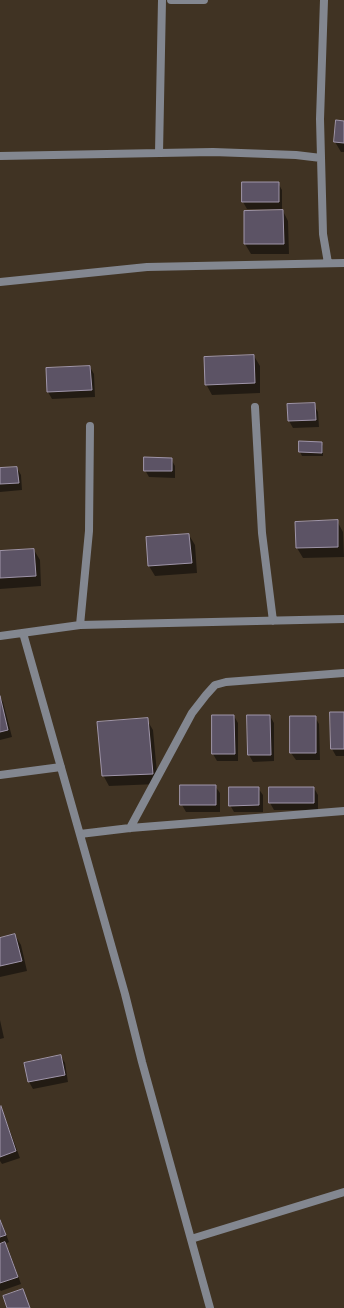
<!DOCTYPE html>
<style>
body{margin:0}
canvas{display:block;background:#403323}
</style>
<canvas width="344" height="1308"></canvas>
<script>
const ctx = document.querySelector('canvas').getContext('2d');
ctx.lineJoin = 'round';
function paint(path, color) { ctx.fillStyle = color; ctx.fill(path, 'evenodd'); }
function trace(path, color, width, dash) { ctx.strokeStyle = color; ctx.lineWidth = width; ctx.lineCap = dash ? 'butt' : 'round'; ctx.setLineDash(dash || []); ctx.stroke(path); }
paint(new Path2D(`
 M 344,122 L 344,152 L 341,152 L 335,142 Z
 M 278,183 L 282,190 L 282,209 L 247,209 L 243,202 Z
 M 283,211 L 288,221 L 289,254 L 251,254 L 245,244 L 245,212 Z
 M 254,356 L 260,366 L 260,393 L 212,395 L 206,384 Z
 M 90,367 L 94,374 L 95,397 L 52,399 L 48,392 Z
 M 314,405 L 318,412 L 319,427 L 293,428 L 289,421 Z
 M 300,442 L 321,443 L 323,446 L 323,456 L 302,456 L 300,452 Z
 M 171,459 L 175,466 L 175,478 L 149,477 L 145,470 Z
 M 17,468 L 21,475 L 22,490 L 0,492 L 0,469 Z
 M 337,521 L 343,532 L 344,557 L 303,558 L 297,548 Z
 M 189,535 L 195,545 L 197,573 L 155,576 L 149,566 Z
 M 34,550 L 40,560 L 41,586 L 0,589 L 0,552 Z
 M 0,697 L 3,702 L 12,737 L 0,740 Z
 M 331,713 L 344,713 L 344,756 L 336,756 L 332,749 Z
 M 234,716 L 238,723 L 238,761 L 217,761 L 213,754 Z
 M 270,716 L 274,723 L 274,761 L 253,762 L 249,755 Z
 M 315,717 L 319,724 L 320,760 L 296,760 L 291,753 Z
 M 147,720 L 153,730 L 158,784 L 109,786 L 103,775 Z
 M 215,786 L 220,793 L 220,812 L 186,812 L 182,805 Z
 M 258,788 L 263,795 L 263,812 L 234,812 L 230,805 Z
 M 314,788 L 318,795 L 318,810 L 274,810 L 270,803 Z
 M 15,935 L 21,945 L 27,971 L 0,977 L 0,939 Z
 M 0,1020 L 4,1038 L 0,1039 Z
 M 61,1056 L 65,1063 L 68,1082 L 33,1089 L 29,1082 L 25,1063 Z
 M 0,1108 L 4,1115 L 20,1158 L 2,1164 L 0,1161 Z
 M 0,1219 L 9,1242 L 5,1244 L 9,1251 L 21,1284 L 1,1291 L 0,1290 Z`), '#0007');
const building = new Path2D(`
 M 336,120 L 344,121 L 344,143 L 334,142 Z
 M 242,182 L 279,182 L 279,202 L 242,202 Z
 M 283,210 L 284,244 L 244,244 L 244,211 Z
 M 254,355 L 255,383 L 205,385 L 204,357 Z
 M 90,366 L 92,390 L 47,392 L 46,368 Z
 M 315,403 L 316,420 L 288,421 L 287,404 Z
 M 299,441 L 322,442 L 322,453 L 299,452 Z
 M 144,457 L 172,458 L 172,471 L 144,471 Z
 M 17,467 L 19,483 L 0,484 L 0,468 Z
 M 338,520 L 338,547 L 296,548 L 295,522 Z
 M 189,534 L 192,563 L 148,566 L 146,537 Z
 M 34,549 L 36,576 L 0,578 L 0,551 Z
 M 0,696 L 8,730 L 0,732 Z
 M 330,712 L 344,712 L 344,749 L 331,749 Z
 M 212,715 L 234,715 L 235,754 L 212,754 Z
 M 247,715 L 270,715 L 271,755 L 248,755 Z
 M 290,716 L 316,716 L 316,753 L 290,753 Z
 M 148,718 L 153,774 L 102,776 L 97,722 Z
 M 180,785 L 216,785 L 216,805 L 180,805 Z
 M 229,787 L 259,787 L 259,805 L 229,806 Z
 M 269,787 L 314,787 L 314,803 L 269,803 Z
 M 15,934 L 22,961 L 0,966 L 0,938 Z
 M 61,1055 L 65,1075 L 28,1082 L 24,1063 Z
 M 1,1106 L 16,1151 L 0,1157 L 0,1107 Z
 M 0,1220 L 6,1235 L 0,1237 Z
 M 5,1242 L 18,1277 L 0,1283 L 0,1244 Z
 M 23,1289 L 30,1308 L 7,1308 L 3,1296 Z`);
paint(building, '#5c5365');
trace(building, '#9f95a9', 1);
trace(new Path2D(`
 M 171,0 L 204,0
 M 324,0 L 320,119 L 323,234 L 328,263
 M 159,153 L 162,0
 M 0,156 L 213,152 L 296,155 L 321,158
 M 0,282 L 147,267 L 344,263
 M 255,407 L 262,533 L 273,621
 M 80,625 L 89,531 L 90,426
 M 23,633 L 125,994 L 142,1062 L 210,1308
 M 0,636 L 80,625 L 344,619
 M 0,775 L 61,767
 M 130,828 L 192,713 L 206,695 L 215,685 L 226,682 L 344,673
 M 80,834 L 130,828 L 344,811
 M 191,1239 L 344,1192`), '#838790', 8);
</script>
